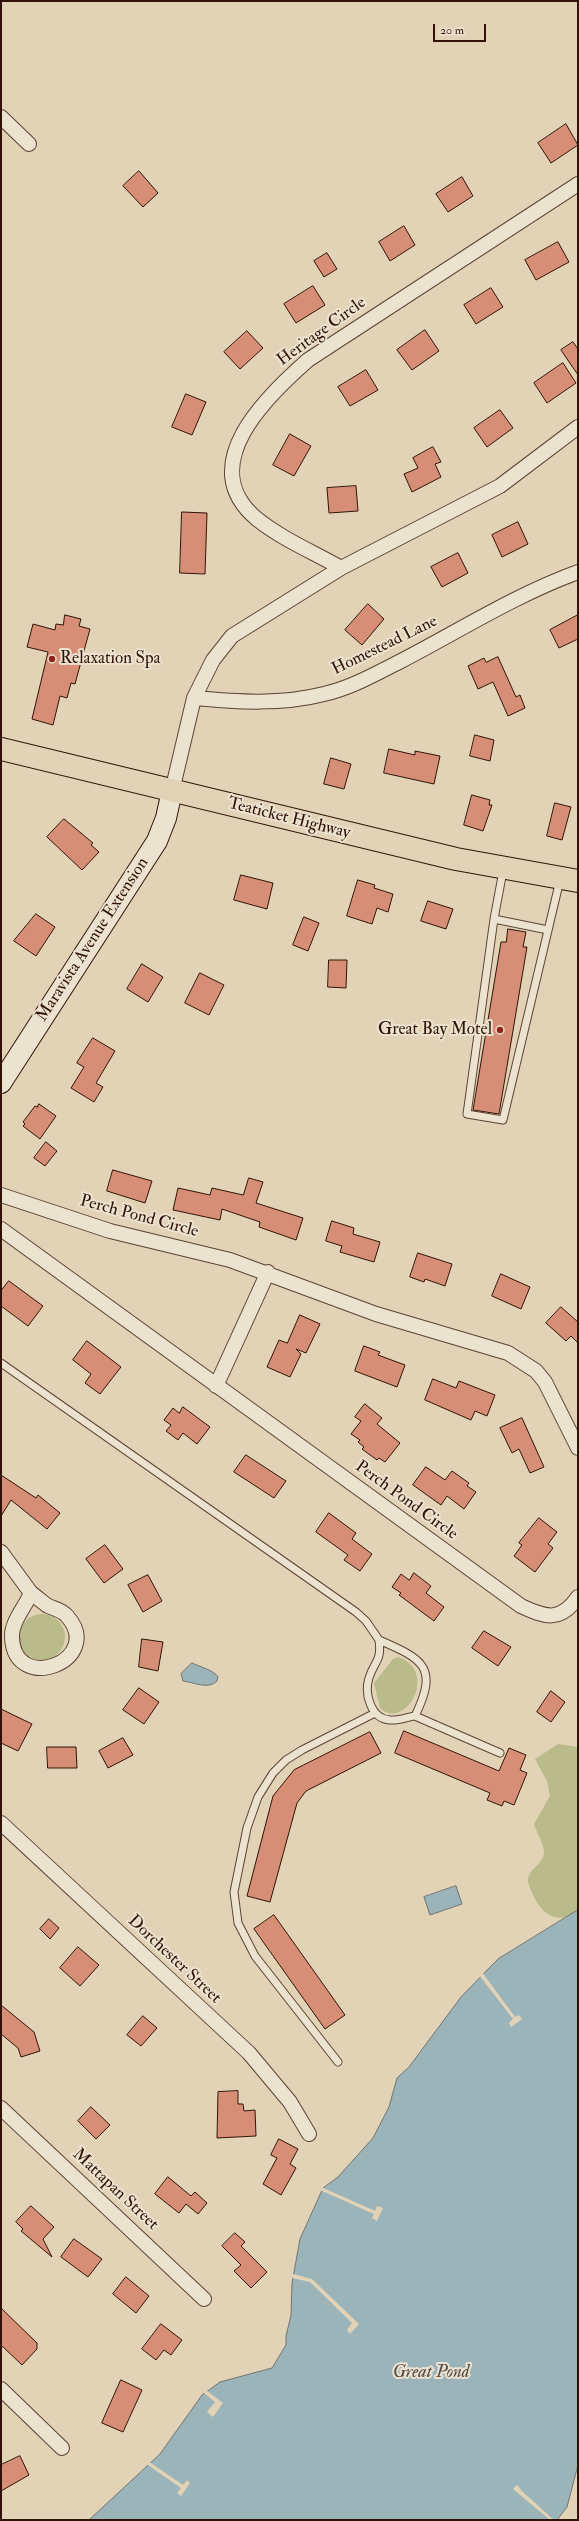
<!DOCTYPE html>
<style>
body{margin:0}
#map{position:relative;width:579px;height:2521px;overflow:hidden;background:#e2d3b6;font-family:"IM FELL Double Pica",serif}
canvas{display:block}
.frame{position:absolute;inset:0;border:2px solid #301306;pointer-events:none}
.scale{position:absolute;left:433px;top:24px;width:53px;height:18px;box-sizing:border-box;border:2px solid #301306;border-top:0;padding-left:5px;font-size:12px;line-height:14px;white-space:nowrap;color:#301306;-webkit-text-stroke:3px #ece2d0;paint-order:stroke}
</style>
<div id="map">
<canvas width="579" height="2521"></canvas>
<div class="frame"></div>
<div class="scale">20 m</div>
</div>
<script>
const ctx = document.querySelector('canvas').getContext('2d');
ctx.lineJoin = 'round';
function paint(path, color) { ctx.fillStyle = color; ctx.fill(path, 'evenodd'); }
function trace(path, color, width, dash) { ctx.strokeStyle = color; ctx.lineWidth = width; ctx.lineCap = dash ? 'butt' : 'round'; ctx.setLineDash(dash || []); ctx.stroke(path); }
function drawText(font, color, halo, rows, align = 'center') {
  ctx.font = font + ' "IM FELL Double Pica",serif'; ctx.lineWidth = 4; ctx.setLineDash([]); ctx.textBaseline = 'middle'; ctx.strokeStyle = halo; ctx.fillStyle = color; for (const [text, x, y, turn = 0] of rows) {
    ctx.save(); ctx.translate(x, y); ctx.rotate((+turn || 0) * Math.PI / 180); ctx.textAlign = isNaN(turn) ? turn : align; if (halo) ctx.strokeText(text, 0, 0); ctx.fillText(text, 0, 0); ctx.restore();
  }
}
paint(new Path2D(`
 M19 1637a23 23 0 1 1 46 0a23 23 0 1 1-46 0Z
 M 398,1657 C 440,1671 405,1732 380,1708 L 374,1683 L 393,1659 Z
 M 558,1744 L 578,1747 L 578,1910 C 558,1927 541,1914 532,1893 C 531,1889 528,1885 528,1881 C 528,1868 543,1865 544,1853 C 545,1846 536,1831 534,1824 L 550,1796 L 547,1781 L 535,1759 Z`), '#b9bb8a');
const water = new Path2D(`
 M 192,1663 C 200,1667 214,1670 218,1677 L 217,1681 C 208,1690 193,1682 183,1681 L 181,1674 Z
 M 456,1886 L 462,1904 L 430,1915 L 424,1897 Z
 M 578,1910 L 578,2465 L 567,2507 L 557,2520 L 89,2520 L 160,2454 L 202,2395 L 220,2382 L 272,2368 L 286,2345 L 286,2336 L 291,2315 L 292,2283 L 300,2239 L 323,2188 L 338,2177 L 373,2138 L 389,2107 L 397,2078 L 409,2067 L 461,1997 L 498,1959 Z`);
paint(water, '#9bb4ba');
trace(water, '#707472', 1);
paint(new Path2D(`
 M 482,1972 L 515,2017 L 519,2015 L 522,2019 L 511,2027 L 509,2023 L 513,2019 L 479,1975 Z
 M 321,2187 L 375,2211 L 377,2206 L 383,2208 L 377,2221 L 372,2218 L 374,2214 L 320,2190 Z
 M 293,2274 L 312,2279 L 359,2324 L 350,2334 L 347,2330 L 352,2323 L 310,2282 L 292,2278 Z
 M 206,2390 L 223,2403 L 213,2417 L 207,2412 L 215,2402 L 203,2392 Z
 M 148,2461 L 183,2485 L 187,2480 L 190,2483 L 181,2496 L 177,2493 L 181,2488 L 145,2463 Z
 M 517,2485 L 524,2493 L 554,2520 L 550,2520 L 513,2489 Z`), '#e2d3b6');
const building = new Path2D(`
 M 566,124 L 578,145 L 551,163 L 538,143 Z
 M 139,171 L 158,193 L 143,207 L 123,186 Z
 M 462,177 L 473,196 L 448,212 L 436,194 Z
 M 404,226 L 415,245 L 390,261 L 379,242 Z
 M 558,242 L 569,262 L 536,280 L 525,260 Z
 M 327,253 L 337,269 L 324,277 L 314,261 Z
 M 313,286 L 325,305 L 296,323 L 284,304 Z
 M 491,288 L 503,307 L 476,324 L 464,305 Z
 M 425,330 L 439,351 L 412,370 L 397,350 Z
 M 247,331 L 263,348 L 240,369 L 224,352 Z
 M 573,342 L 578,349 L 578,375 L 561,350 Z
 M 563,363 L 576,383 L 547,403 L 534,383 Z
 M 366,370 L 378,390 L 350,406 L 338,387 Z
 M 186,394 L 206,402 L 192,435 L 172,427 Z
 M 500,410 L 513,428 L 487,447 L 474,428 Z
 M 290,434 L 311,446 L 294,476 L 273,465 Z
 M 433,447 L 441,462 L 435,464 L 441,477 L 412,492 L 404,474 L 418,468 L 413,458 Z
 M 356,486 L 358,511 L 329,513 L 327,488 Z
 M 182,512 L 207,513 L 205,574 L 180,573 Z
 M 518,522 L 528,544 L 502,557 L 492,535 Z
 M 458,553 L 468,573 L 442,587 L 431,567 Z
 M 368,604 L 384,619 L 362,645 L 345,630 Z
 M 65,615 L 81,619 L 79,626 L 90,629 L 75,684 L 71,683 L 67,698 L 60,696 L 53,725 L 32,719 L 48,652 L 27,647 L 33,624 L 55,630 L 56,624 L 63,625 Z
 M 578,615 L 578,639 L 559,648 L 550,630 Z
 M 498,657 L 516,697 L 520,695 L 525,708 L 508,716 L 493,682 L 478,689 L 468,666 L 484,658 L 486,662 Z
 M 475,735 L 494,740 L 490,761 L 470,756 Z
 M 389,749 L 415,755 L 415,751 L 440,756 L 434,784 L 384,773 Z
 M 331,758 L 351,764 L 344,789 L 324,784 Z
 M 472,795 L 490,800 L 489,805 L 492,805 L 483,831 L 464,825 Z
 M 555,803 L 571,807 L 562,840 L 547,836 Z
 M 64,819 L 93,843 L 91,845 L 99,852 L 82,870 L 47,837 Z
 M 241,875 L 273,883 L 267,909 L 234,900 Z
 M 358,880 L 375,885 L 374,888 L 393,894 L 388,912 L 377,908 L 372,924 L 347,916 Z
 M 428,901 L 453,909 L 446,929 L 421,921 Z
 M 36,914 L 55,927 L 36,956 L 14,941 Z
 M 304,917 L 319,923 L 308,951 L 293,945 Z
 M 508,929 L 526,932 L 523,947 L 527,947 L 499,1114 L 473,1110 L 501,942 L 506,942 Z
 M 329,960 L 347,960 L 346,988 L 328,987 Z
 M 142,964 L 163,977 L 148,1002 L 127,989 Z
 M 200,973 L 224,985 L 209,1015 L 185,1003 Z
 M 93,1038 L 115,1051 L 96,1083 L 103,1087 L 94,1102 L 71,1088 L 84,1067 L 77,1063 Z
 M 39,1104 L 56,1116 L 40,1139 L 23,1126 L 25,1124 L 23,1122 L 35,1106 L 37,1107 Z
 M 46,1142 L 57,1151 L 45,1166 L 34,1158 Z
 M 113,1170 L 152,1181 L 145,1203 L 107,1191 Z
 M 249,1178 L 263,1182 L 256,1203 L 303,1218 L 296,1240 L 259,1227 L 260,1222 L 222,1209 L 220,1220 L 173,1210 L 178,1188 L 210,1195 L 212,1188 L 243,1195 Z
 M 332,1221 L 354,1228 L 353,1234 L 380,1242 L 374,1262 L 340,1252 L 342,1246 L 326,1241 Z
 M 418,1253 L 452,1264 L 445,1286 L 425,1279 L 424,1282 L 410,1277 Z
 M 501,1274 L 530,1287 L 521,1309 L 492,1296 Z
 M 9,1281 L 43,1306 L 28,1326 L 1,1306 L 1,1291 Z
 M 561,1307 L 578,1322 L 578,1343 L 571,1336 L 566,1341 L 546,1323 Z
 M 300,1315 L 320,1324 L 306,1353 L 296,1349 L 301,1354 L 290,1377 L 267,1367 L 279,1340 L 287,1343 Z
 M 87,1341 L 121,1367 L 100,1394 L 85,1383 L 91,1374 L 73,1360 Z
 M 364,1346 L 380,1352 L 378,1355 L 405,1365 L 397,1387 L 355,1371 Z
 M 433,1379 L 456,1388 L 459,1381 L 495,1395 L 487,1416 L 475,1411 L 471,1420 L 425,1400 Z
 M 365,1404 L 382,1418 L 377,1424 L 400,1443 L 385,1462 L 379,1458 L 377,1460 L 362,1449 L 364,1447 L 358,1442 L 360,1440 L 351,1434 L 361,1421 L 355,1417 Z
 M 183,1407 L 210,1427 L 197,1444 L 183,1433 L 178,1440 L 166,1431 L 171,1425 L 164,1420 L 173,1408 L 179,1413 Z
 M 522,1418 L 544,1467 L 530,1473 L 519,1449 L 512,1453 L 500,1428 Z
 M 246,1455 L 286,1481 L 274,1498 L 234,1472 Z
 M 426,1467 L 445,1480 L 452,1471 L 469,1483 L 467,1486 L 476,1492 L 464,1509 L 447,1496 L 441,1505 L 413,1485 Z
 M 1,1475 L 36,1498 L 38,1495 L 60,1513 L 47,1529 L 11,1500 L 1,1516 Z
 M 329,1513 L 356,1533 L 352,1539 L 372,1554 L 360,1571 L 344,1560 L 348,1555 L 316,1532 Z
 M 539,1518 L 557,1532 L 548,1544 L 553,1548 L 535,1572 L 514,1556 L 522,1545 L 519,1543 Z
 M 105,1545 L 123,1569 L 104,1583 L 86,1559 Z
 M 414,1573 L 431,1586 L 426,1593 L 444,1607 L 434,1621 L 399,1595 L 401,1593 L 392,1587 L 401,1574 L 409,1580 Z
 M 148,1575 L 162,1601 L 143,1612 L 128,1585 Z
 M 484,1631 L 511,1647 L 498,1666 L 472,1648 Z
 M 142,1639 L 163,1642 L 158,1671 L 139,1667 Z
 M 139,1688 L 159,1702 L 144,1724 L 123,1710 Z
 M 551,1691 L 565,1702 L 551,1722 L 537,1712 Z
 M 1,1709 L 32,1724 L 18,1751 L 1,1743 Z
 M 404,1731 L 499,1771 L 509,1748 L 526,1755 L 520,1770 L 527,1773 L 514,1805 L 504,1801 L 502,1806 L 487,1800 L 490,1793 L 395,1753 Z
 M 370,1732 L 381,1753 L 306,1791 L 297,1803 L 270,1902 L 247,1896 L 273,1796 L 294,1770 Z
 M 123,1738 L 133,1755 L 108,1768 L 99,1751 Z
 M 47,1747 L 76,1747 L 77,1768 L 48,1768 Z
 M 274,1915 L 345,2015 L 325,2029 L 254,1929 Z
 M 49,1919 L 59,1928 L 50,1939 L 40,1929 Z
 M 78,1947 L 99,1965 L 80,1986 L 60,1968 Z
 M 1,2005 L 34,2032 L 40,2051 L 21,2057 L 18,2048 L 1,2034 Z
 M 143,2016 L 157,2028 L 141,2046 L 127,2035 Z
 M 238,2091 L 238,2104 L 243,2104 L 244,2111 L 255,2110 L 256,2136 L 217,2138 L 218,2092 Z
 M 91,2107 L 110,2125 L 96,2139 L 78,2121 Z
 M 279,2139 L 298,2149 L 290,2164 L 296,2168 L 281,2195 L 263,2184 L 277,2158 L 271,2155 Z
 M 168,2177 L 191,2196 L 195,2192 L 207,2203 L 198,2214 L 186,2204 L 179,2213 L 155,2194 Z
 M 31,2206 L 54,2227 L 43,2239 L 52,2257 L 21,2231 L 23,2229 L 16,2222 Z
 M 235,2233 L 245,2242 L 241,2246 L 267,2272 L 251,2288 L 234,2271 L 241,2265 L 222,2246 Z
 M 74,2239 L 102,2259 L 88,2277 L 61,2257 Z
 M 126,2277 L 149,2296 L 136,2313 L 113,2294 Z
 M 1,2308 L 37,2343 L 37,2349 L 22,2365 L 1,2345 Z
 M 161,2324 L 182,2340 L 171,2355 L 164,2350 L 156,2360 L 142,2349 Z
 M 121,2380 L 142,2390 L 123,2432 L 102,2423 Z
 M 20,2456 L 29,2475 L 1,2491 L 1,2465 Z`);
paint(building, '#d68f76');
trace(building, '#301306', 1);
const lane = new Path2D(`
 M 503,871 L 494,919 L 467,1114 L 503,1120 L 560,880
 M 494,919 L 548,930
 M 1,1363 L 356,1612 L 366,1621 L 379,1640
 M 379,1640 C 423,1659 439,1667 415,1716 C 407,1717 399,1721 390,1720 C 371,1719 364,1694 369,1678 C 374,1661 382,1662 379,1640 Z
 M 415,1716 L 500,1753
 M 338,2062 L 255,1956 L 238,1923 L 234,1892 L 247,1828 L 258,1797 L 273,1773 L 286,1760 L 302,1750 L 375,1713`);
const street = new Path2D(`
 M 1,117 L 29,144
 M 578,184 L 308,360 C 267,396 193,466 257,519 C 282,539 313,552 341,568 L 500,486 L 578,427
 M 194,698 L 213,660 L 232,636 L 341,568
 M 172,791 L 194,698 C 238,702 281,705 324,694 C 351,688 375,674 399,662 C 459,631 515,595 578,572
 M 1,1195 L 110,1231 L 230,1260 L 376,1314 L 508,1353 L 536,1371 L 545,1382 L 578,1448
 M 1,1229 L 521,1606 C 545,1617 560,1623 578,1597
 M 216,1386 L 268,1272
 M 1,1552 L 31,1593
 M 31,1593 C 37,1597 42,1602 48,1606 C 55,1609 62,1610 67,1616 C 106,1660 14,1696 12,1637 C 11,1622 26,1606 31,1593 Z
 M 1,1823 L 249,2053 L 290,2102 L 309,2134
 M 1,2108 L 204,2299
 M 1,2389 L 62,2448`);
const secondary = new Path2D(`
 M 1,1083 L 157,841 L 166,818 L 172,791`);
const primary = new Path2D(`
 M 1,749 L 456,859 L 578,881`);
trace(lane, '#5c4332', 9);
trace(street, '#5c4332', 16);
trace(secondary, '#301306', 22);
trace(primary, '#301306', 24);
trace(lane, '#ece2d0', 7);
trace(street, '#ece2d0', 14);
trace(secondary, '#ece2d0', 20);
trace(primary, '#e2d3b6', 22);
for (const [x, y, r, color] of [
 [52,659,4,"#8f2418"],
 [500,1030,4,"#8f2418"]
]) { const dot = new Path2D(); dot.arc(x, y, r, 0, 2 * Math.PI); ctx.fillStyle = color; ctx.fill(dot); trace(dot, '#ece2d0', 1.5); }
drawText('17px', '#301306', '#ece2d0', [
 ["Heritage Circle",322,332,-36],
 ["Homestead Lane",385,646,-26],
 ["Teaticket Highway",289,819,14],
 ["Maravista Avenue Extension",93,940,-57],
 ["Perch Pond Circle",139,1217,15],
 ["Perch Pond Circle",406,1501,36],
 ["Dorchester Street",174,1960,43],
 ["Mattapan Street",115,2190,43]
]);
drawText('17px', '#301306', '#ece2d0', [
 ["Relaxation Spa",60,659],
 ["Great Bay Motel",492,1030,"right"]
], 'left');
drawText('italic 18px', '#554b45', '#ece2d0', [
 ["Great Pond",431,2373]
]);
</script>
